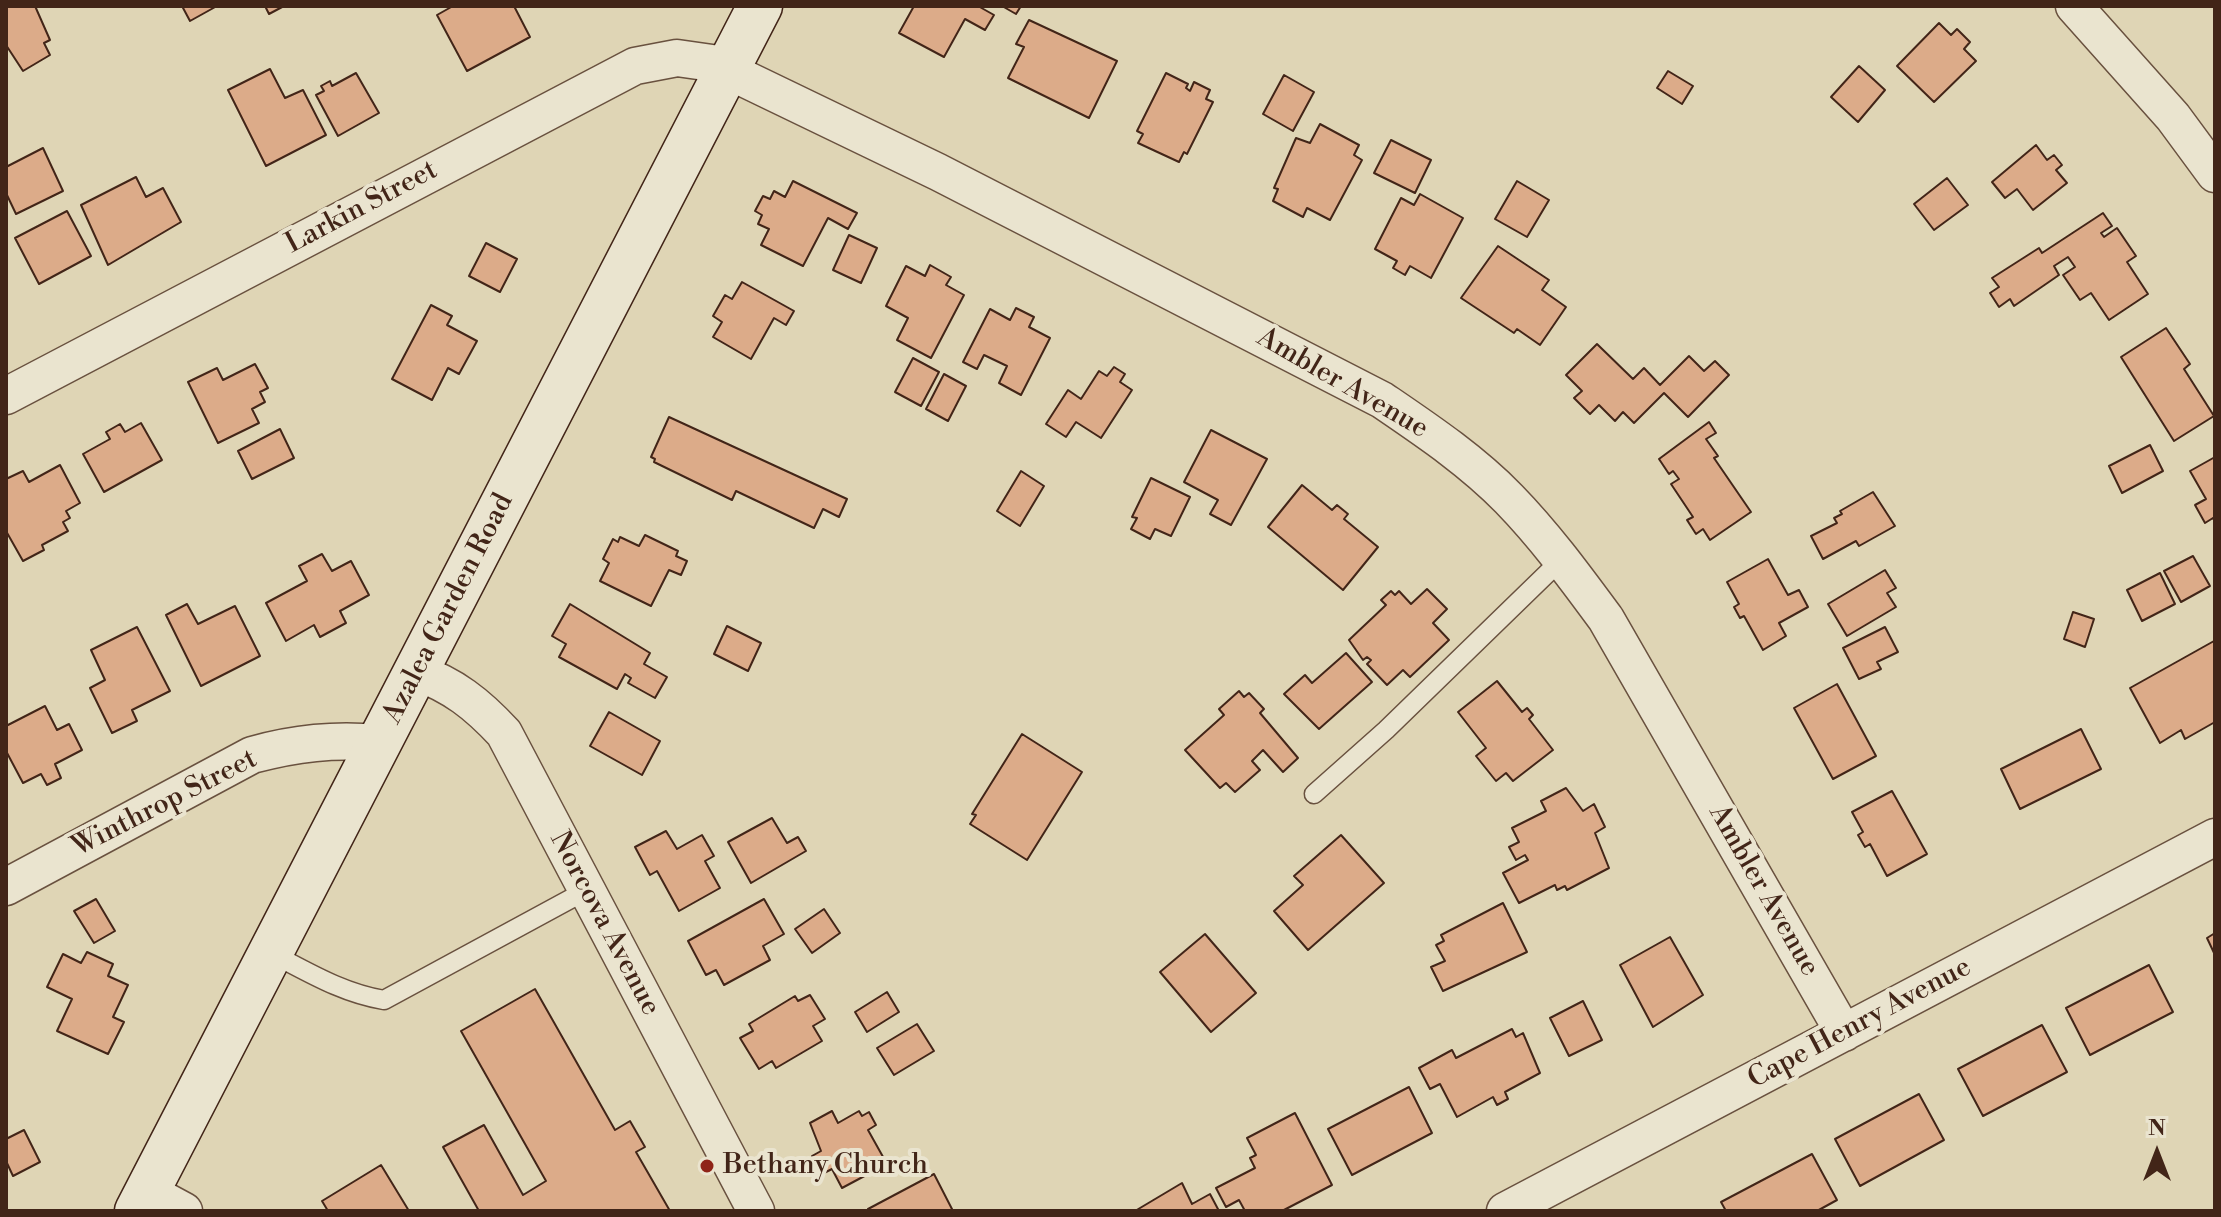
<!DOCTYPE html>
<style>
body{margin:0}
#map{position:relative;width:2221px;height:1217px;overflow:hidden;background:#dfd5b5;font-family:"Libre Bodoni",serif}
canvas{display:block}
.frame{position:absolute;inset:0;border:8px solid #422518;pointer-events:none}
.north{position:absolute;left:2117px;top:1113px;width:80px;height:80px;-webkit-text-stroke:6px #eae4cf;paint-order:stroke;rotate:0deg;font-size:22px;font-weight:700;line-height:32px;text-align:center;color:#422518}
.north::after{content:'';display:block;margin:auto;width:28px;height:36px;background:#422518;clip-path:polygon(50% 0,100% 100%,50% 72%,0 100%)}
</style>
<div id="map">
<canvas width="2221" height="1217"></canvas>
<div class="frame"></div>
<div class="north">N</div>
</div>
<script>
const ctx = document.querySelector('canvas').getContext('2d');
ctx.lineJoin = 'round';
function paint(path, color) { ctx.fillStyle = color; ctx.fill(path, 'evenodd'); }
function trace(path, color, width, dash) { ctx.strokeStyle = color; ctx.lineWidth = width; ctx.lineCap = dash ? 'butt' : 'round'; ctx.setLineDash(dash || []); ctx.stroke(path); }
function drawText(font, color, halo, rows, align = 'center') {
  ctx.font = font + ' "Libre Bodoni",serif'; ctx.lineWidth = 8; ctx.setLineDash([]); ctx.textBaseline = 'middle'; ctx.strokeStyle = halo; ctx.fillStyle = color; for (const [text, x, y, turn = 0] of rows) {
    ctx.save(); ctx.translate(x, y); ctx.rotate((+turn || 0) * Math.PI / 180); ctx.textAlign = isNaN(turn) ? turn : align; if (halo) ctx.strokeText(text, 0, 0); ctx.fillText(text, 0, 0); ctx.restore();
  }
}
const building = new Path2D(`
 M 6,6 L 35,6 L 50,40 L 44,43 L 50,55 L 23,71 L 6,45 Z
 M 182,6 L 217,6 L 190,21 Z
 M 265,6 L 284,6 L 269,14 Z
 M 453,6 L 514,6 L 530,37 L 467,71 L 437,15 Z
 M 914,6 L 978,6 L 994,15 L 985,30 L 965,19 L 944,57 L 899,33 Z
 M 1002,6 L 1021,6 L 1016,14 Z
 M 1029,20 L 1117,61 L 1089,118 L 1008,78 L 1024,47 L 1016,44 Z
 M 1939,23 L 1951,35 L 1957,29 L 1970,42 L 1964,49 L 1976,61 L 1934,102 L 1897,66 Z
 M 1859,66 L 1885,90 L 1858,122 L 1831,97 Z
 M 270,69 L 285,98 L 303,90 L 326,135 L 266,166 L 228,90 Z
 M 1668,71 L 1693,86 L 1682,104 L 1657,88 Z
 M 356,73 L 379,113 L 338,136 L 316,95 L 324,91 L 321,86 L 330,81 L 332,86 Z
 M 1166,73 L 1188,84 L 1186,88 L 1190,91 L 1194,82 L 1210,90 L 1206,99 L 1213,102 L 1187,154 L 1184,152 L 1179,162 L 1138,143 L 1143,134 L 1137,131 Z
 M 1284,75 L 1314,92 L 1293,131 L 1263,114 Z
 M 1320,124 L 1359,145 L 1354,155 L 1362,160 L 1330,220 L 1307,208 L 1303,217 L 1273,201 L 1278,189 L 1274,188 L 1296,138 L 1310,143 Z
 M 1391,140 L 1431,160 L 1415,193 L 1374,173 Z
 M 2036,145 L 2047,160 L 2054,155 L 2062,165 L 2056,170 L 2067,183 L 2033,210 L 2017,189 L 2005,198 L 1992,182 Z
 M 43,148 L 63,191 L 16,214 L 6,193 L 6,167 Z
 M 136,177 L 146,197 L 163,188 L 181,222 L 108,265 L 81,205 Z
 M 1947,178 L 1968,205 L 1934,230 L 1914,204 Z
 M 793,181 L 857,213 L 848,229 L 828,218 L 803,266 L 761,245 L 769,229 L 758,224 L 762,215 L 755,211 L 763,196 L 770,199 L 774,191 L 785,197 Z
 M 1517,181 L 1549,200 L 1527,237 L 1495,219 Z
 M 1420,194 L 1463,218 L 1431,278 L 1410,266 L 1405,275 L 1393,268 L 1397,261 L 1375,249 L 1401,198 L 1414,205 Z
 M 67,211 L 91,256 L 39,284 L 15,238 Z
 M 2103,213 L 2112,226 L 2101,233 L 2104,237 L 2117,228 L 2136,256 L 2127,262 L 2148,294 L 2109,320 L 2091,293 L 2080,300 L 2063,275 L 2075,267 L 2068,257 L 2054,266 L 2059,275 L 2014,306 L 2010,299 L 1999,307 L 1990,293 L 1999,287 L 1992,278 L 2039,248 L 2042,253 Z
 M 849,235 L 877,248 L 861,283 L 833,270 Z
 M 486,243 L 517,259 L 500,292 L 469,276 Z
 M 1498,246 L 1549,280 L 1542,290 L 1566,307 L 1540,345 L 1517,329 L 1514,333 L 1461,298 Z
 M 930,265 L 951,277 L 946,285 L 964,295 L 931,358 L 897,340 L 908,318 L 886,306 L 906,266 L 925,276 Z
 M 742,282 L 794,311 L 786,325 L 774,318 L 751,359 L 713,337 L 722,322 L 713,316 L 725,295 L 732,299 Z
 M 431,305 L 452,316 L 447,325 L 477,341 L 459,374 L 448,368 L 432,400 L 392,379 Z
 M 1016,308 L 1034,317 L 1029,327 L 1050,338 L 1021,395 L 999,383 L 1007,366 L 984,355 L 977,369 L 963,362 L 990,309 L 1010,320 Z
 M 2166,328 L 2190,364 L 2184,369 L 2214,416 L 2174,441 L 2121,357 Z
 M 1597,344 L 1633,379 L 1644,368 L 1660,385 L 1689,356 L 1704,371 L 1715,361 L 1729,375 L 1688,417 L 1664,393 L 1634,423 L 1623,412 L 1615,421 L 1599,405 L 1590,414 L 1574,398 L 1582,391 L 1566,375 Z
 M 913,358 L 939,372 L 921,406 L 895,392 Z
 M 255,364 L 268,388 L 260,392 L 265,402 L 252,409 L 259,423 L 218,443 L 188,382 L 217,368 L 223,380 Z
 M 1114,367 L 1125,374 L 1120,382 L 1132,390 L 1101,438 L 1076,422 L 1066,437 L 1046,424 L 1068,390 L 1081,399 L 1099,371 L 1107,376 Z
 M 944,374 L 966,386 L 948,421 L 926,409 Z
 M 669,417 L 847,499 L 839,517 L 823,509 L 814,528 L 736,491 L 732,500 L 654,462 L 655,459 L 651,457 Z
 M 1709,422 L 1716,433 L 1706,439 L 1718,456 L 1714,458 L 1751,512 L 1710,540 L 1703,529 L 1696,534 L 1687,520 L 1693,517 L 1671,484 L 1679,479 L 1673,471 L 1669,474 L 1659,459 Z
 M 141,423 L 162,460 L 104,492 L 83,454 L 110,439 L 106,432 L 120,424 L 125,432 Z
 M 280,429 L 294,458 L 252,479 L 238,451 Z
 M 1211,430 L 1267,459 L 1231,525 L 1210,514 L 1218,500 L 1184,482 Z
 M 2150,445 L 2163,471 L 2122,493 L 2109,466 Z
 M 2215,457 L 2215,522 L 2213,518 L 2205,523 L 2195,505 L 2206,499 L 2190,471 Z
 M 60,465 L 80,503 L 66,511 L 70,518 L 63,522 L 68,531 L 42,545 L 44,550 L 23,561 L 6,531 L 6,479 L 23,471 L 29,482 Z
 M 1021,471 L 1044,486 L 1020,526 L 997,511 Z
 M 1151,478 L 1190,497 L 1171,536 L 1155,529 L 1150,539 L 1131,529 L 1137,518 L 1132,517 Z
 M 1302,485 L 1332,510 L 1337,505 L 1348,514 L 1344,519 L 1378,547 L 1343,590 L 1268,527 Z
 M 1873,492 L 1895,526 L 1859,546 L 1856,541 L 1823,559 L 1811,536 L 1837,523 L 1834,518 L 1842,514 L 1840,511 Z
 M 645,535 L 678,551 L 676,556 L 687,561 L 681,575 L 669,570 L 651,606 L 600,581 L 609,563 L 603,559 L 613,539 L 618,542 L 620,537 L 639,546 Z
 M 322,554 L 332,571 L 351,561 L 369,595 L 340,611 L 346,623 L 320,637 L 314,625 L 286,641 L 266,603 L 307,581 L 299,566 Z
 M 2193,556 L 2210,586 L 2181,602 L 2164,571 Z
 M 1768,559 L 1788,595 L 1799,590 L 1808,607 L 1779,623 L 1786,636 L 1763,650 L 1744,616 L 1740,618 L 1734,607 L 1739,604 L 1727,582 Z
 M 1885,570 L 1896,588 L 1887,593 L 1896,607 L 1847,636 L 1828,604 Z
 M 2160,573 L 2175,604 L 2142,621 L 2127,590 Z
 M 1427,589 L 1447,609 L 1433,623 L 1449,640 L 1410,677 L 1403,670 L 1387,685 L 1367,664 L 1371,660 L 1367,657 L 1363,660 L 1349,640 L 1386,605 L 1381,600 L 1391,591 L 1395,595 L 1399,591 L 1411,604 Z
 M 187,604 L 198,624 L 235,606 L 260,656 L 201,686 L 166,615 Z
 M 570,604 L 650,653 L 644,664 L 667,677 L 655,698 L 628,683 L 631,678 L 625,674 L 617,689 L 559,657 L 566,644 L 552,636 Z
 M 2073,612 L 2094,619 L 2085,647 L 2064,639 Z
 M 727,626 L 761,643 L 748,671 L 714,654 Z
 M 137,627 L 170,691 L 132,710 L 137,721 L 112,733 L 90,688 L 105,680 L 91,650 Z
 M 1885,627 L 1898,652 L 1877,662 L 1881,669 L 1859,679 L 1843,648 Z
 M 2214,641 L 2215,722 L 2185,739 L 2181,730 L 2160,743 L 2130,688 Z
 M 1346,653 L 1372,682 L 1319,729 L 1284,694 L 1305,675 L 1312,683 Z
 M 1497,681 L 1522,712 L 1527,708 L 1533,715 L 1529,719 L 1553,750 L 1513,781 L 1506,773 L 1496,781 L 1476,756 L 1486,748 L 1458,712 Z
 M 1837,684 L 1876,756 L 1833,779 L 1794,708 Z
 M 1239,691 L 1244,697 L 1249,693 L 1264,709 L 1260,713 L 1298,758 L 1283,772 L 1263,750 L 1252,761 L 1260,770 L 1235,792 L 1226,783 L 1220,788 L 1185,750 L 1224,715 L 1219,709 Z
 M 45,706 L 57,730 L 69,724 L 82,750 L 55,764 L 61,778 L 47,785 L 41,774 L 23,783 L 6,751 L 6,726 Z
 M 609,712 L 660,741 L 642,775 L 590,746 Z
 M 2081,729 L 2101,769 L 2020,809 L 2001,769 Z
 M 1022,734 L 1082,772 L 1027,860 L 970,824 L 976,815 L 972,814 Z
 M 1566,788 L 1583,811 L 1594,804 L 1605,827 L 1595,833 L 1609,868 L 1567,890 L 1565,886 L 1557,890 L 1555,885 L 1519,903 L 1503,873 L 1528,860 L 1525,855 L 1516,860 L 1509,847 L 1519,842 L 1512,828 L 1546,811 L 1541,801 Z
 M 1892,791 L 1927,854 L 1887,876 L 1870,844 L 1865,847 L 1858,835 L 1863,832 L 1852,812 Z
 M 772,818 L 787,843 L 798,837 L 806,851 L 751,883 L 728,842 Z
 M 666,831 L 677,849 L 702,835 L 714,856 L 705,861 L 720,888 L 679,911 L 657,871 L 650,875 L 635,847 Z
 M 1341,835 L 1384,883 L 1308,950 L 1274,911 L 1303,885 L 1294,876 Z
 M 96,899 L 115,931 L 94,943 L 74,911 Z
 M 764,899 L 784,934 L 763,946 L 770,960 L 724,985 L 716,970 L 706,975 L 688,941 Z
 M 1503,903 L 1527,952 L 1443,991 L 1431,967 L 1445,961 L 1436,945 L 1444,941 L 1441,935 Z
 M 824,909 L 840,933 L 812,953 L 795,929 Z
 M 2215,933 L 2215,955 L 2207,938 Z
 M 1205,934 L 1256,993 L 1211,1032 L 1160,972 Z
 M 1670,937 L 1703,995 L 1653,1027 L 1620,965 Z
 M 87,952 L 113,964 L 108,976 L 128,985 L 113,1017 L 124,1022 L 108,1054 L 57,1031 L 72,999 L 47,987 L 63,954 L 81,963 Z
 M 2149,965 L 2173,1012 L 2090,1055 L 2066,1008 Z
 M 535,989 L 615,1130 L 630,1121 L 645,1147 L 636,1152 L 670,1211 L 479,1211 L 443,1147 L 484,1125 L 523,1195 L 546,1181 L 461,1031 Z
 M 887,992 L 899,1012 L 867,1032 L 855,1012 Z
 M 810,995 L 825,1019 L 813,1026 L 822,1041 L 776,1068 L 772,1061 L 759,1069 L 740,1038 L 753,1031 L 749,1024 L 795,996 L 798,1001 Z
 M 1583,1001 L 1602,1040 L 1569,1056 L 1550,1018 Z
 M 917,1024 L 934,1051 L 894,1075 L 877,1048 Z
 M 2042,1025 L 2067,1072 L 1983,1116 L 1958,1069 Z
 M 1512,1029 L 1516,1037 L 1523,1033 L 1540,1073 L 1505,1092 L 1508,1099 L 1497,1105 L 1493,1097 L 1457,1117 L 1440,1084 L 1430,1089 L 1419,1068 L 1452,1050 L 1456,1058 Z
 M 1409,1087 L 1432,1133 L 1352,1175 L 1328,1129 Z
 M 1919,1094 L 1944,1140 L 1860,1186 L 1835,1139 Z
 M 832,1111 L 838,1123 L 859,1111 L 862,1116 L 869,1112 L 876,1125 L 868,1130 L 887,1164 L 842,1188 L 832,1169 L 822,1174 L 812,1156 L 821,1151 L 810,1123 Z
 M 1295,1113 L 1332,1185 L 1282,1211 L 1245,1211 L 1239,1200 L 1226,1207 L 1216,1188 L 1255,1168 L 1250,1158 L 1256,1155 L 1247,1138 Z
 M 24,1130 L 40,1162 L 13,1176 L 6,1161 L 6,1139 Z
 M 1812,1154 L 1837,1200 L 1817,1211 L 1726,1211 L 1721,1202 Z
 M 381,1165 L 409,1211 L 328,1211 L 322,1201 Z
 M 934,1174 L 953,1211 L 869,1211 L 868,1209 Z
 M 1182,1183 L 1192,1204 L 1210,1194 L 1219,1211 L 1135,1211 Z`);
paint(building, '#dcab89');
trace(building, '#422518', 2);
const lane = new Path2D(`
 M 1314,794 L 1386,730 L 1562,559
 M 271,953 C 308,972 342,993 384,1000 L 587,890`);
const street = new Path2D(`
 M 2074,6 L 2173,117 L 2215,174
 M 6,396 L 635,66 L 677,58 L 712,63 L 938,172 L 1382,400 C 1426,430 1471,460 1509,499 C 1545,536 1575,577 1606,619 L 1844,1033
 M 416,672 C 453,685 477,704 504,733 L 756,1211
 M 6,887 L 252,755 C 296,743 334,739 379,743
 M 147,1191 L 184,1211
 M 1505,1211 L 2215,837`);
const secondary = new Path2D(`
 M 137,1211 L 760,6`);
trace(lane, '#69513f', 21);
trace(street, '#69513f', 39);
trace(secondary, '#422518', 47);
trace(lane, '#eae4cf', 18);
trace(street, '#eae4cf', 36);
trace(secondary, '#eae4cf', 44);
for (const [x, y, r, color] of [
 [707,1166,8,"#8f2418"]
]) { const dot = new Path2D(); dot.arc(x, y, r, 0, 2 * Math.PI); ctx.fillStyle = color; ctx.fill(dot); trace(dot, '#eae4cf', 3); }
drawText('28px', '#422518', '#eae4cf', [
 ["Larkin Street",362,208,-28],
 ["Ambler Avenue",1342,384,30],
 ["Azalea Garden Road",449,609,-63],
 ["Winthrop Street",165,804,-27],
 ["Ambler Avenue",1763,891,60],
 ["Norcova Avenue",604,924,62],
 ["Cape Henry Avenue",1860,1024,-28]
]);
drawText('28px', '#422518', '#eae4cf', [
 ["Bethany Church",723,1166]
], 'left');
</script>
